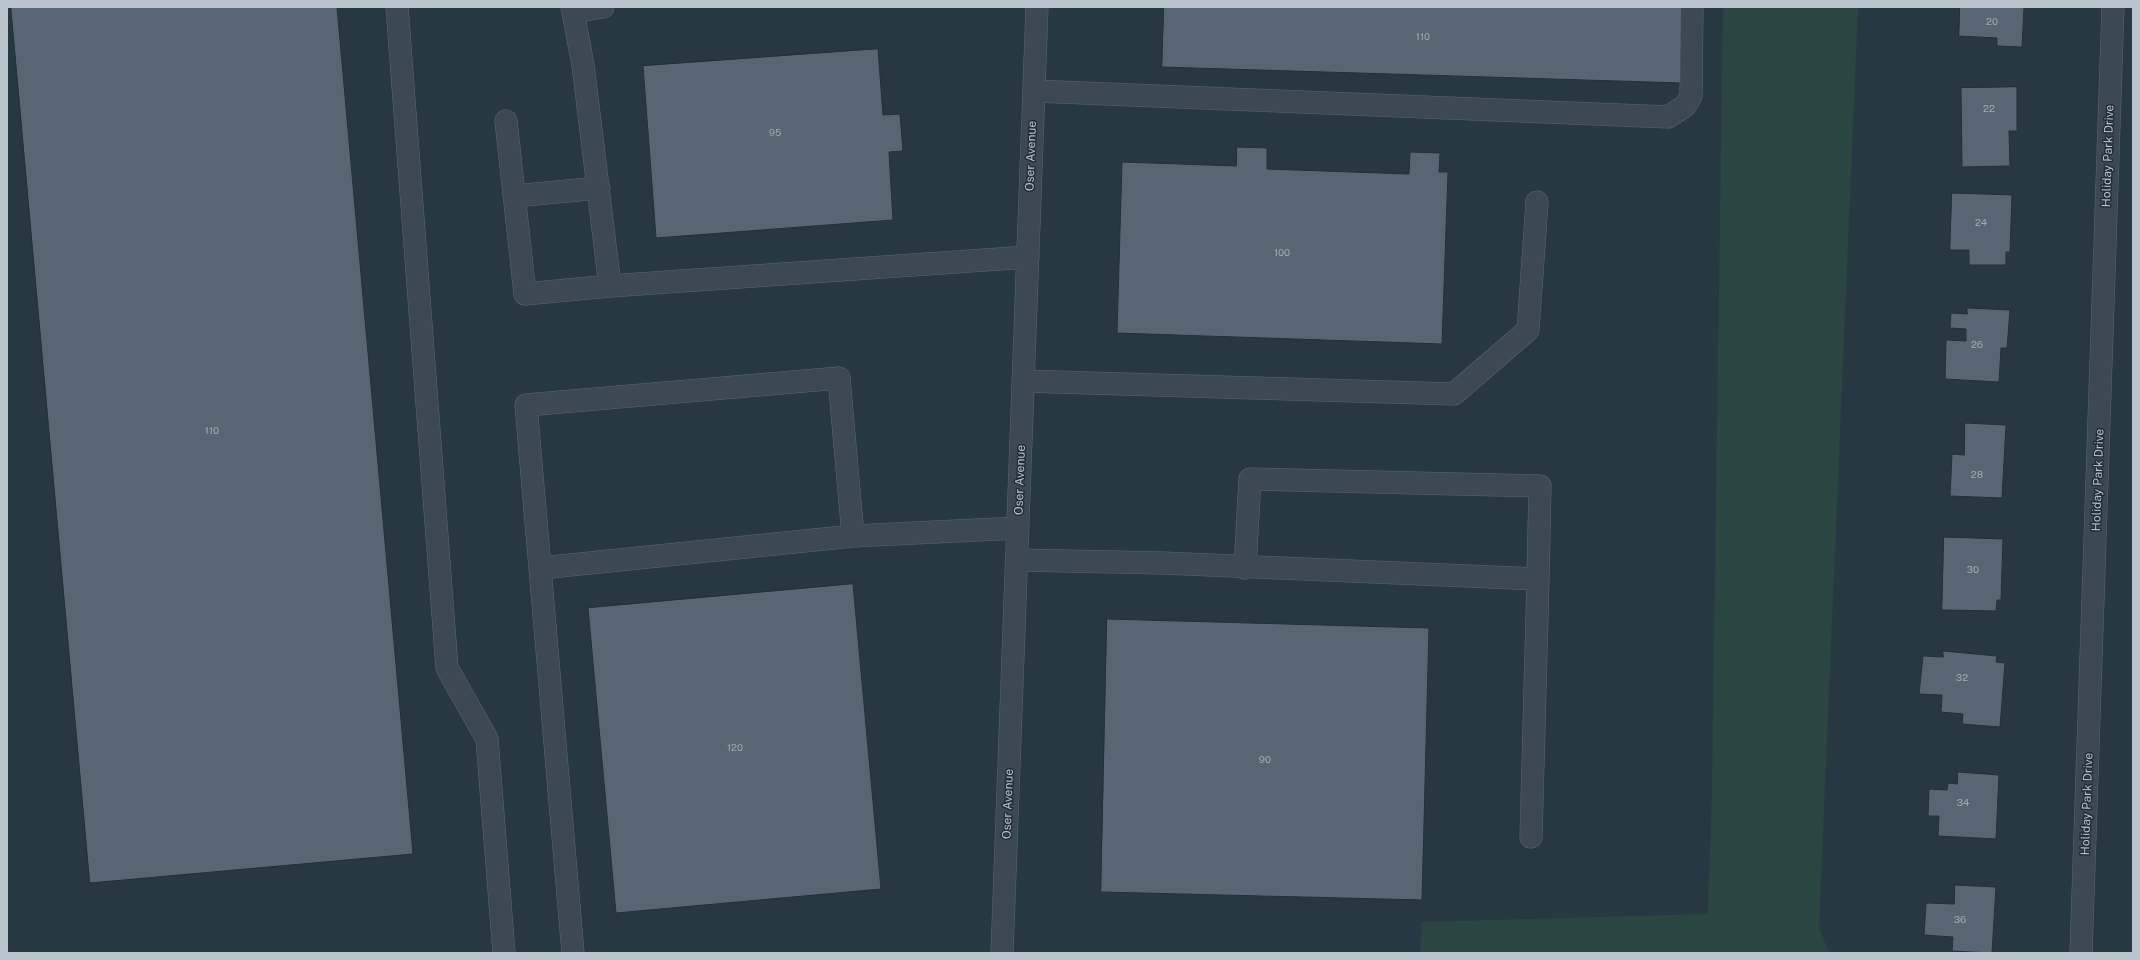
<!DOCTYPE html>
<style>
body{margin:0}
#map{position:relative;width:2140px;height:960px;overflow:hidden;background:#283842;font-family:"Public Sans",sans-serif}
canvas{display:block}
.frame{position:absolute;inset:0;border:8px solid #bac4cc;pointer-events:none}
</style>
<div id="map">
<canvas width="2140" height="960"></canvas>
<div class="frame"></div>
</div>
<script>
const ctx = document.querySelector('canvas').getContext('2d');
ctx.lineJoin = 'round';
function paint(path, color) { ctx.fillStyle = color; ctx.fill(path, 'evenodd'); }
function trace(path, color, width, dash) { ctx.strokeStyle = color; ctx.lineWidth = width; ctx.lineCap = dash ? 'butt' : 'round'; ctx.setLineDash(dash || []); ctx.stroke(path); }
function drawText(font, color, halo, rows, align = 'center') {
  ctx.font = font + ' "Public Sans",sans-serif'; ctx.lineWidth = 3; ctx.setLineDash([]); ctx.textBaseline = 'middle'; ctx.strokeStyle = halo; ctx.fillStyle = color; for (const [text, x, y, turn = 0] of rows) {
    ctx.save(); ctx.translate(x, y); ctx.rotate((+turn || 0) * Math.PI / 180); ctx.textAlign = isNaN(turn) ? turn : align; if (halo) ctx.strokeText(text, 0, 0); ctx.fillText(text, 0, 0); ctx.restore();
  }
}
paint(new Path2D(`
 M 1723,7 L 1858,7 L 1819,927 L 1829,953 L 1420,953 L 1422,922 L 1708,914 L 1712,787 Z`), '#2b4543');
const building = new Path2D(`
 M 11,7 L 337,7 L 413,854 L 90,883 Z
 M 1164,7 L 1684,7 L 1682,83 L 1162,67 Z
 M 1960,7 L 2024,7 L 2022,47 L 1997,46 L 1997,38 L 1959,36 Z
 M 878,49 L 883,115 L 900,114 L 903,151 L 889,152 L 893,220 L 656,238 L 643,66 Z
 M 2017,87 L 2017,131 L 2009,131 L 2010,166 L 1962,167 L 1961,88 Z
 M 1237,147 L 1267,148 L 1267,169 L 1409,174 L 1410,152 L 1440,153 L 1439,172 L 1448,172 L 1442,344 L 1117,333 L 1122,162 L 1236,166 Z
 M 1952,193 L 2012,195 L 2010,252 L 2006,252 L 2006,265 L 1969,265 L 1969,250 L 1950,250 Z
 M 1967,308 L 2010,310 L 2007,348 L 2001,348 L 1999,382 L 1945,379 L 1946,340 L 1966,341 L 1966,329 L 1950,328 L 1951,313 L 1967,314 Z
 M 1965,423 L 2006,425 L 2002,498 L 1950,496 L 1952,454 L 1964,455 Z
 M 1944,537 L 2003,539 L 2001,600 L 1997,600 L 1996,611 L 1942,610 Z
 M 853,584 L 881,889 L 616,913 L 588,608 Z
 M 1107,619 L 1429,628 L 1422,900 L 1101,892 Z
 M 1943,651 L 1997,656 L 1996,662 L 2005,663 L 2000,727 L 1962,724 L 1963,714 L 1941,712 L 1942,695 L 1919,694 L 1923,656 L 1943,657 Z
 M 1958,772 L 1999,775 L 1996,839 L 1938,836 L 1939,816 L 1928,816 L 1929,789 L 1947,790 L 1948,783 L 1957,784 Z
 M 1955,885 L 1996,887 L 1992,953 L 1952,951 L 1953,937 L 1924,935 L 1926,903 L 1954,904 Z`);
paint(building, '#576672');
trace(building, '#233039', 1);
const minor = new Path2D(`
 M 397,7 L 447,668 L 487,739 L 504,953
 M 572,7 L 573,12 L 603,7
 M 573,12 L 583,65 L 610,286 L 1028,257
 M 1034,91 L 1668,117 L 1685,106 L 1691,96 L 1692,7
 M 506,121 L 525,294 L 610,286
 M 515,196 L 599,188
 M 1023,381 L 1454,394 L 1528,330 L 1537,202
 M 1017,560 L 1163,563 L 1538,579 L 1531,837
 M 541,568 L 853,536
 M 1245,568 L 1250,479 L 1540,486 L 1538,579
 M 573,953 L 526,405 L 839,378 L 853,536 L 1018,528
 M 1002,953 L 1037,7
 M 2081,953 L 2113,7`);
trace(minor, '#5b676f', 23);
trace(minor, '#3d4952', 22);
drawText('10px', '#a1acb6', null, [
 ["20",1992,22],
 ["110",1423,37],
 ["22",1989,109],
 ["95",775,133],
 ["24",1981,223],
 ["100",1282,253],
 ["26",1977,345],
 ["110",212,431],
 ["28",1977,475],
 ["30",1973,570],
 ["32",1962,678],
 ["120",735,748],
 ["90",1265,760],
 ["34",1963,803],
 ["36",1960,920]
]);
drawText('12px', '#bac4cc', '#212e37', [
 ["Oser Avenue",1031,156,-88],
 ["Holiday Park Drive",2108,156,-88],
 ["Oser Avenue",1020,480,-88],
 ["Holiday Park Drive",2098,480,-88],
 ["Oser Avenue",1008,804,-88],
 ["Holiday Park Drive",2087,804,-88]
]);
</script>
